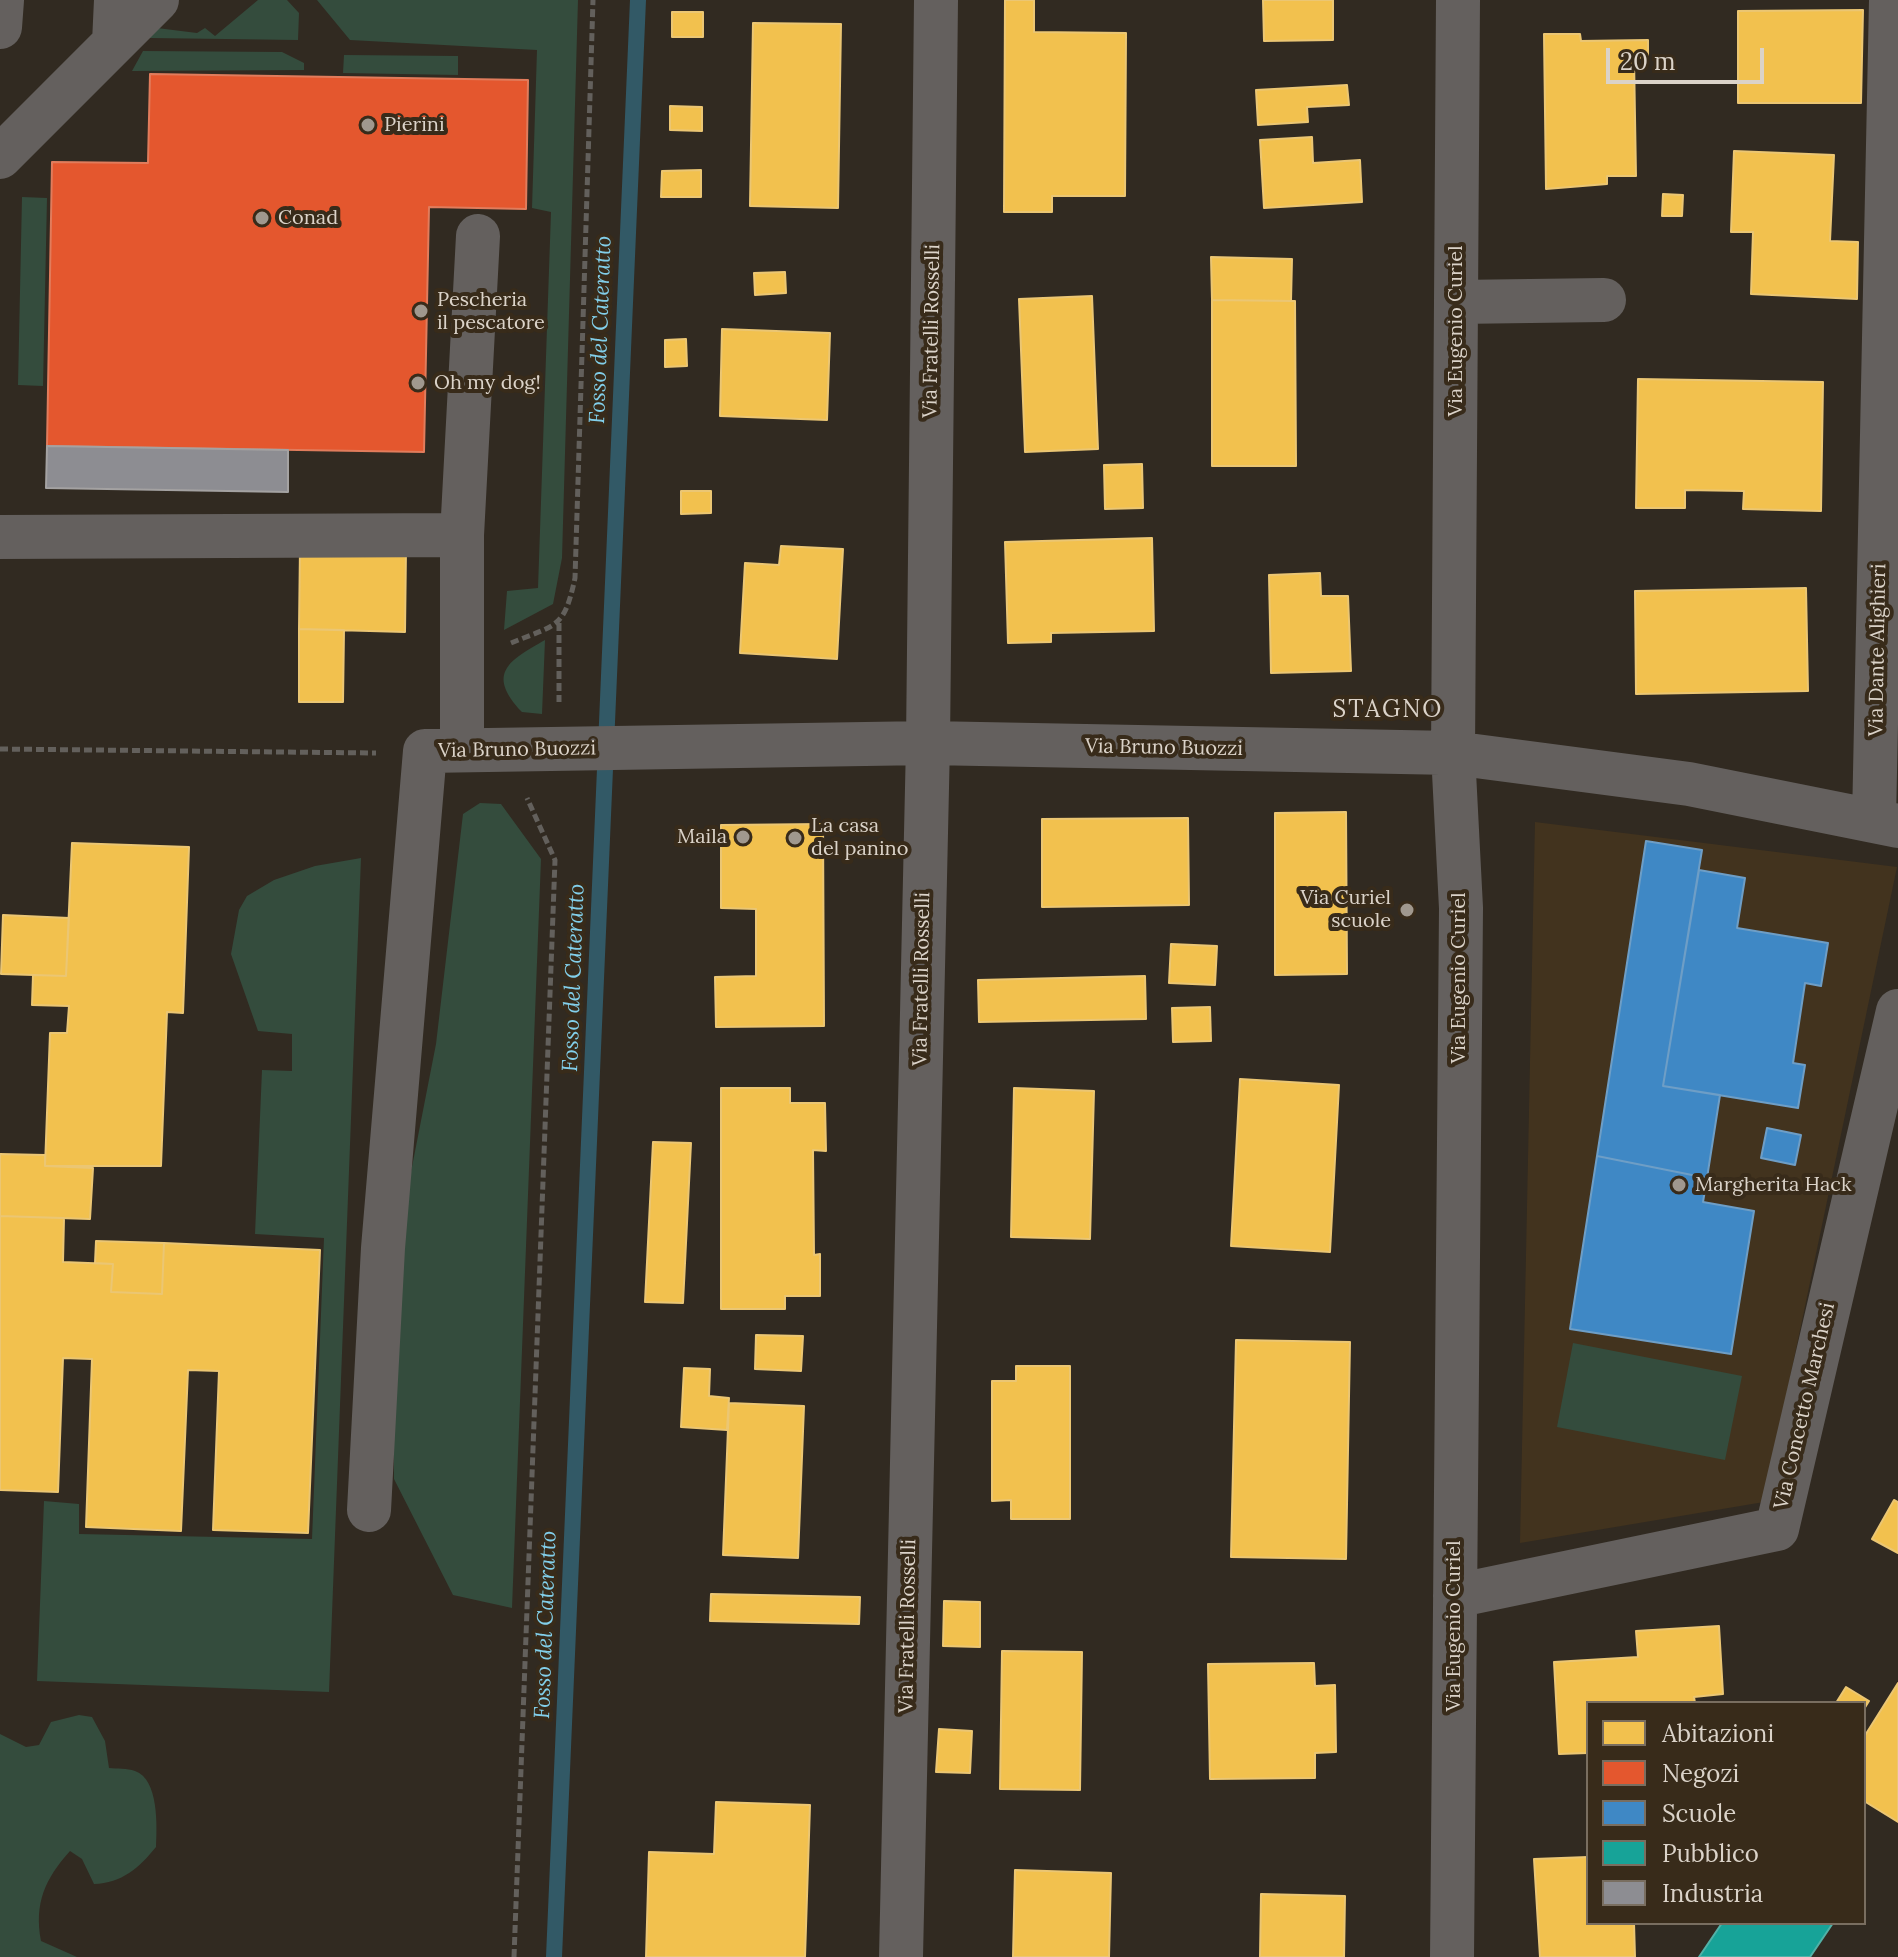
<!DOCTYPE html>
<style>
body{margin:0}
#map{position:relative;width:1898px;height:1957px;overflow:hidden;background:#312a21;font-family:Lora,serif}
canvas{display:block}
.legend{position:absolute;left:1586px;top:1701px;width:280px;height:224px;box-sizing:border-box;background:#382b1a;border:2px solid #796e60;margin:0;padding:10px 14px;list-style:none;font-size:24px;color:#dbd3c9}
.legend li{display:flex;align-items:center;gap:16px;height:40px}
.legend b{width:40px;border:2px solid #796e60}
.scale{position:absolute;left:1606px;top:48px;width:158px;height:36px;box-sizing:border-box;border:4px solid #dbd3c9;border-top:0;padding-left:10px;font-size:24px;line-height:28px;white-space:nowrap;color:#dbd3c9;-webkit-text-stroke:6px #382b1a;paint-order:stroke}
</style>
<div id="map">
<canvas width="1898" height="1957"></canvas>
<ul class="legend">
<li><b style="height:22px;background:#f2c14e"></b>Abitazioni</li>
<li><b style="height:22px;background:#e4572e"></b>Negozi</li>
<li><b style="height:22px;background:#3f88c5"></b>Scuole</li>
<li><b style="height:22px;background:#17a398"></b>Pubblico</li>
<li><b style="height:22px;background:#8d8d92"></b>Industria</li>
</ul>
<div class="scale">20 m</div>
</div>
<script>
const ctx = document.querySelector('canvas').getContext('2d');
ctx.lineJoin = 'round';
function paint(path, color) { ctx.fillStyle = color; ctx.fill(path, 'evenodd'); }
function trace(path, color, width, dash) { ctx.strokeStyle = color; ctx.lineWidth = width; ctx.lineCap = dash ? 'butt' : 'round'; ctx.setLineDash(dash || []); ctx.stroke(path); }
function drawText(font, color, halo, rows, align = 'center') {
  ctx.font = font + ' Lora,serif'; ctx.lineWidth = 8; ctx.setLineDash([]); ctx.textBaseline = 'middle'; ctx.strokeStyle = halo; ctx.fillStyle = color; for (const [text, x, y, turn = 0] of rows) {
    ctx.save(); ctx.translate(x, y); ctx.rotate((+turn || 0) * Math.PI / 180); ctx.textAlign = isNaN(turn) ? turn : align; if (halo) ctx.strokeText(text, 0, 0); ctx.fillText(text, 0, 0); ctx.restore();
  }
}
paint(new Path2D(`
 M 1535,822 L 1897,867 L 1764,1502 L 1520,1543 Z`), '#42331e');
paint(new Path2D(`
 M 258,0 L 287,0 L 299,13 L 298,40 L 150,38 L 149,27 L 197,33 L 205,28 L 215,36 Z
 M 317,0 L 578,0 L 562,558 L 553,604 L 504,630 L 507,591 L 538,588 L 551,212 L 532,208 L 537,50 L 350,40 Z
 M 143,51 L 282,52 L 304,63 L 304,70 L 132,71 Z
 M 344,55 L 458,56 L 458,75 L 343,73 Z
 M 22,197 L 47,198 L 43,386 L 18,385 Z
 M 545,640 L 542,714 L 522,712 C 485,673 510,660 545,640 Z
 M 480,803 L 501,804 L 541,859 L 512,1608 L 453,1595 L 394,1479 L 393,1264 L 436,1044 L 463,814 Z
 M 361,858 L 329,1692 L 37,1681 L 44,1501 L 79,1504 L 79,1534 L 312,1539 L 324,1238 L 255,1234 L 262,1070 L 292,1071 L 292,1034 L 258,1031 L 231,954 L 239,910 L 247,896 L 274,880 L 315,866 Z
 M 1573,1343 L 1742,1376 L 1725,1460 L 1557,1427 Z
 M 79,1715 L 92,1717 L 105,1741 L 109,1768 C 117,1769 127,1768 135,1771 C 159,1779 157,1827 156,1847 C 139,1868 122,1883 94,1884 L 82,1859 L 70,1851 C 45,1879 34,1903 41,1941 L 77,1957 L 0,1957 L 0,1734 L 26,1747 L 39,1745 L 51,1722 Z`), '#344c3d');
const homes = new Path2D(`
 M 1005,0 L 1034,0 L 1034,32 L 1126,33 L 1125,196 L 1052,196 L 1052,212 L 1004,212 Z
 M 1263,0 L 1333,0 L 1333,40 L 1264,41 Z
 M 1863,10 L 1861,103 L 1738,103 L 1738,11 Z
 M 672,12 L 703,12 L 703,37 L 672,37 Z
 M 753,23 L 841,24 L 838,208 L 750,206 Z
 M 1544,34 L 1580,34 L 1581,41 L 1648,40 L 1648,57 L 1634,58 L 1636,176 L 1607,176 L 1607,184 L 1546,189 Z
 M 1347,85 L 1349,105 L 1307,107 L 1308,122 L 1258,125 L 1256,90 Z
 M 670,106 L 702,107 L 702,131 L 670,130 Z
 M 1312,137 L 1313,163 L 1360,160 L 1362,202 L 1264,208 L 1260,140 Z
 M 1734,151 L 1834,155 L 1830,241 L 1858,242 L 1857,299 L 1751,294 L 1753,232 L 1731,232 Z
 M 701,170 L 701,197 L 661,197 L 662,171 Z
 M 1663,194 L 1683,195 L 1682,216 L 1662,216 Z
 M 1211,257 L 1292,259 L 1291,301 L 1212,300 Z
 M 785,272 L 786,293 L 755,295 L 754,273 Z
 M 1092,296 L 1098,449 L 1025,452 L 1019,299 Z
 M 1212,300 L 1295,301 L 1296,466 L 1212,466 Z
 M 722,329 L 830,333 L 827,420 L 720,416 Z
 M 686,339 L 687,366 L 665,367 L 665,340 Z
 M 1638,379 L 1823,382 L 1821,511 L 1743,509 L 1744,491 L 1685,490 L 1685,508 L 1636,508 Z
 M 1142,464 L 1143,508 L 1105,509 L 1104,465 Z
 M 681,491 L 711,491 L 711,513 L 681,514 Z
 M 1152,538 L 1154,631 L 1051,633 L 1051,642 L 1008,643 L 1005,542 Z
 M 781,546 L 843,549 L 837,659 L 740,653 L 745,563 L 779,565 Z
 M 300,547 L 406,549 L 405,632 L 299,629 Z
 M 1320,573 L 1321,596 L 1348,596 L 1351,671 L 1271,673 L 1269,575 Z
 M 1806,588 L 1808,691 L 1636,694 L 1635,591 Z
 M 299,629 L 344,630 L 343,702 L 299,702 Z
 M 1346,812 L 1347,974 L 1275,975 L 1275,813 Z
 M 1188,818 L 1189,905 L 1042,907 L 1042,819 Z
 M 823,824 L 824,1026 L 716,1027 L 715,977 L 756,976 L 756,909 L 721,908 L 721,825 Z
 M 72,843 L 189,847 L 183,1013 L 167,1012 L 161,1166 L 45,1166 L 50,1033 L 67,1033 L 69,1006 L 32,1005 L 33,975 L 66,976 Z
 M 3,915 L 69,918 L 66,976 L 1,974 Z
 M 1171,944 L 1217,946 L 1215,985 L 1169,983 Z
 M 1145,976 L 1146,1019 L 979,1022 L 978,980 Z
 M 1210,1007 L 1211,1041 L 1173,1042 L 1172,1008 Z
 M 1240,1079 L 1339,1085 L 1330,1252 L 1231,1246 Z
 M 721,1088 L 790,1088 L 790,1103 L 825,1103 L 826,1151 L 813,1150 L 814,1255 L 820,1254 L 820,1296 L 785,1296 L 785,1309 L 721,1309 Z
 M 1014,1088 L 1094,1091 L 1090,1239 L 1011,1237 Z
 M 653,1142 L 691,1143 L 683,1303 L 645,1302 Z
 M 0,1154 L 45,1155 L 45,1166 L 93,1168 L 90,1219 L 0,1216 Z
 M 0,1216 L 64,1218 L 63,1262 L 113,1264 L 111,1292 L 162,1294 L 164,1243 L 320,1250 L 308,1533 L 213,1530 L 219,1371 L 188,1370 L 181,1531 L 86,1527 L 92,1359 L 63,1358 L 58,1492 L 0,1490 Z
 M 96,1241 L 164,1243 L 162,1294 L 111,1292 L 113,1264 L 95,1263 Z
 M 756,1335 L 803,1336 L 801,1371 L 755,1369 Z
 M 1236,1340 L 1350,1342 L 1346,1559 L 1231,1557 Z
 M 1016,1366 L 1070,1366 L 1070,1519 L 1011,1519 L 1011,1500 L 992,1501 L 992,1381 L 1016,1381 Z
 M 684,1368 L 710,1369 L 709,1396 L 729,1398 L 727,1430 L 681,1427 Z
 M 729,1403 L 804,1406 L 798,1558 L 723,1555 Z
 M 1894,1500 L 1898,1502 L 1898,1553 L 1872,1539 Z
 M 711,1594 L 860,1597 L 859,1624 L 710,1621 Z
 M 944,1601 L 980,1602 L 980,1647 L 943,1646 Z
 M 1719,1626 L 1723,1694 L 1694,1697 L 1695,1703 L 1588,1703 L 1588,1753 L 1559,1754 L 1554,1662 L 1638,1657 L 1636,1631 Z
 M 1002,1651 L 1082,1652 L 1080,1790 L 1000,1789 Z
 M 1314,1663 L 1315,1686 L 1335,1685 L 1336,1752 L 1315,1753 L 1315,1778 L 1210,1779 L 1208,1664 Z
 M 1898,1683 L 1898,1822 L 1864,1801 L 1864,1737 Z
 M 1846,1687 L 1869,1701 L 1864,1709 L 1864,1703 L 1836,1703 Z
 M 939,1729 L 972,1731 L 970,1773 L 936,1772 Z
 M 716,1802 L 810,1805 L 805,1957 L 646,1957 L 649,1852 L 714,1854 Z
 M 1588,1857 L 1588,1923 L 1634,1923 L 1635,1957 L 1540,1957 L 1534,1859 Z
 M 1015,1870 L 1111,1873 L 1109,1957 L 1013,1957 Z
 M 1261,1894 L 1345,1896 L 1344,1957 L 1260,1957 Z`);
paint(homes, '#f2c14e');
trace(homes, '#ebc673', 2);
const shops = new Path2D(`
 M 150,74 L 528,80 L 526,209 L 429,207 L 424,452 L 47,446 L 52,162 L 148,163 Z`);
paint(shops, '#e4572e');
trace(shops, '#e17c5c', 2);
const schools = new Path2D(`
 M 1646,841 L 1702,850 L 1663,1086 L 1720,1095 L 1707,1178 L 1597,1156 Z
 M 1699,870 L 1745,878 L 1737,928 L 1828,943 L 1821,986 L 1805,983 L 1793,1063 L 1805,1065 L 1798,1108 L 1663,1086 Z
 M 1767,1128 L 1801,1135 L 1795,1165 L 1761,1158 Z
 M 1597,1156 L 1707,1178 L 1703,1202 L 1754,1211 L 1731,1354 L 1570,1329 Z`);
paint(schools, '#3f88c5');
trace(schools, '#6e9ec6', 2);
const public = new Path2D(`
 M 1722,1923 L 1833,1923 L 1810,1957 L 1699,1957 Z`);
paint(public, '#17a398');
trace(public, '#52b1a7', 2);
const industry = new Path2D(`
 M 47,446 L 288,450 L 288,492 L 46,488 Z`);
paint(industry, '#8d8d92');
trace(industry, '#a4a2a2', 2);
trace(new Path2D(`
 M 554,1957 L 638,0`), '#325966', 16);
trace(new Path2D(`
 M 559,623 L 559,702
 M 511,643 C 557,624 564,629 575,578 L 593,0
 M 0,749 L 376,753
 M 514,1957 L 555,860 L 527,798`), '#63605c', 5, [8, 4]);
trace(new Path2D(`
 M 0,27 L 2,0
 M 114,43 L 157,0
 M 0,157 L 114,43 L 116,0
 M 1456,302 L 1604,300
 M 0,537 L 462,535
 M 462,750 L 462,535 L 478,236
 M 1874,821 L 1891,0
 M 369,1510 L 383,1248 L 425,751 L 928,743 L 1453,753 L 1689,784 L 1898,826
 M 1455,1596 L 1777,1529 L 1898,1011
 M 901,1957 L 928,743 L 936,0
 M 1452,1957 L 1461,908 L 1453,753 L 1458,0`), '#64605e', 44);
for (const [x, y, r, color] of [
 [368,125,8,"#a0988e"],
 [262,218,8,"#a0988e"],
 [421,311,8,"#a0988e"],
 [418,383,8,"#a0988e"],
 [743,837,8,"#a0988e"],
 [795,838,8,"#a0988e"],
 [1407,910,8,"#a0988e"],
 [1679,1185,8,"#a0988e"]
]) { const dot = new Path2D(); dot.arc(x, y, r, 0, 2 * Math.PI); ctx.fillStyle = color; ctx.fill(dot); trace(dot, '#382b1a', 3); }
drawText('20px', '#dbd3c9', '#382b1a', [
 ["Pierini",384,125],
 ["Conad",278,218],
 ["Pescheria",437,300],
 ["il pescatore",437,323],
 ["Oh my dog!",434,383],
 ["La casa",811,826],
 ["del panino",811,849],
 ["Maila",727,837,"right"],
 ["Via Curiel",1391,898,"right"],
 ["scuole",1391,921,"right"],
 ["Margherita Hack",1695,1185]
], 'left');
drawText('20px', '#dbd3c9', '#382b1a', [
 ["Via Fratelli Rosselli",932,331,-89],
 ["Via Eugenio Curiel",1456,331,-90],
 ["Via Dante Alighieri",1878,650,-89],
 ["Via Bruno Buozzi",1164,748,1],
 ["Via Bruno Buozzi",517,750,-1],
 ["Via Eugenio Curiel",1459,978,-90],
 ["Via Fratelli Rosselli",922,979,-89],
 ["Via Concetto Marchesi",1805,1406,-77],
 ["Via Fratelli Rosselli",908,1626,-89],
 ["Via Eugenio Curiel",1454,1626,-90]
]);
drawText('italic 22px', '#82cfea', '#382b1a', [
 ["Fosso del Cateratto",601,330,-88],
 ["Fosso del Cateratto",574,978,-88],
 ["Fosso del Cateratto",546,1625,-88]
]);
ctx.letterSpacing = '2px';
drawText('24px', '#dbd3c9', '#382b1a', [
 ["STAGNO",1388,710]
]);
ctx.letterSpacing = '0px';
</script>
